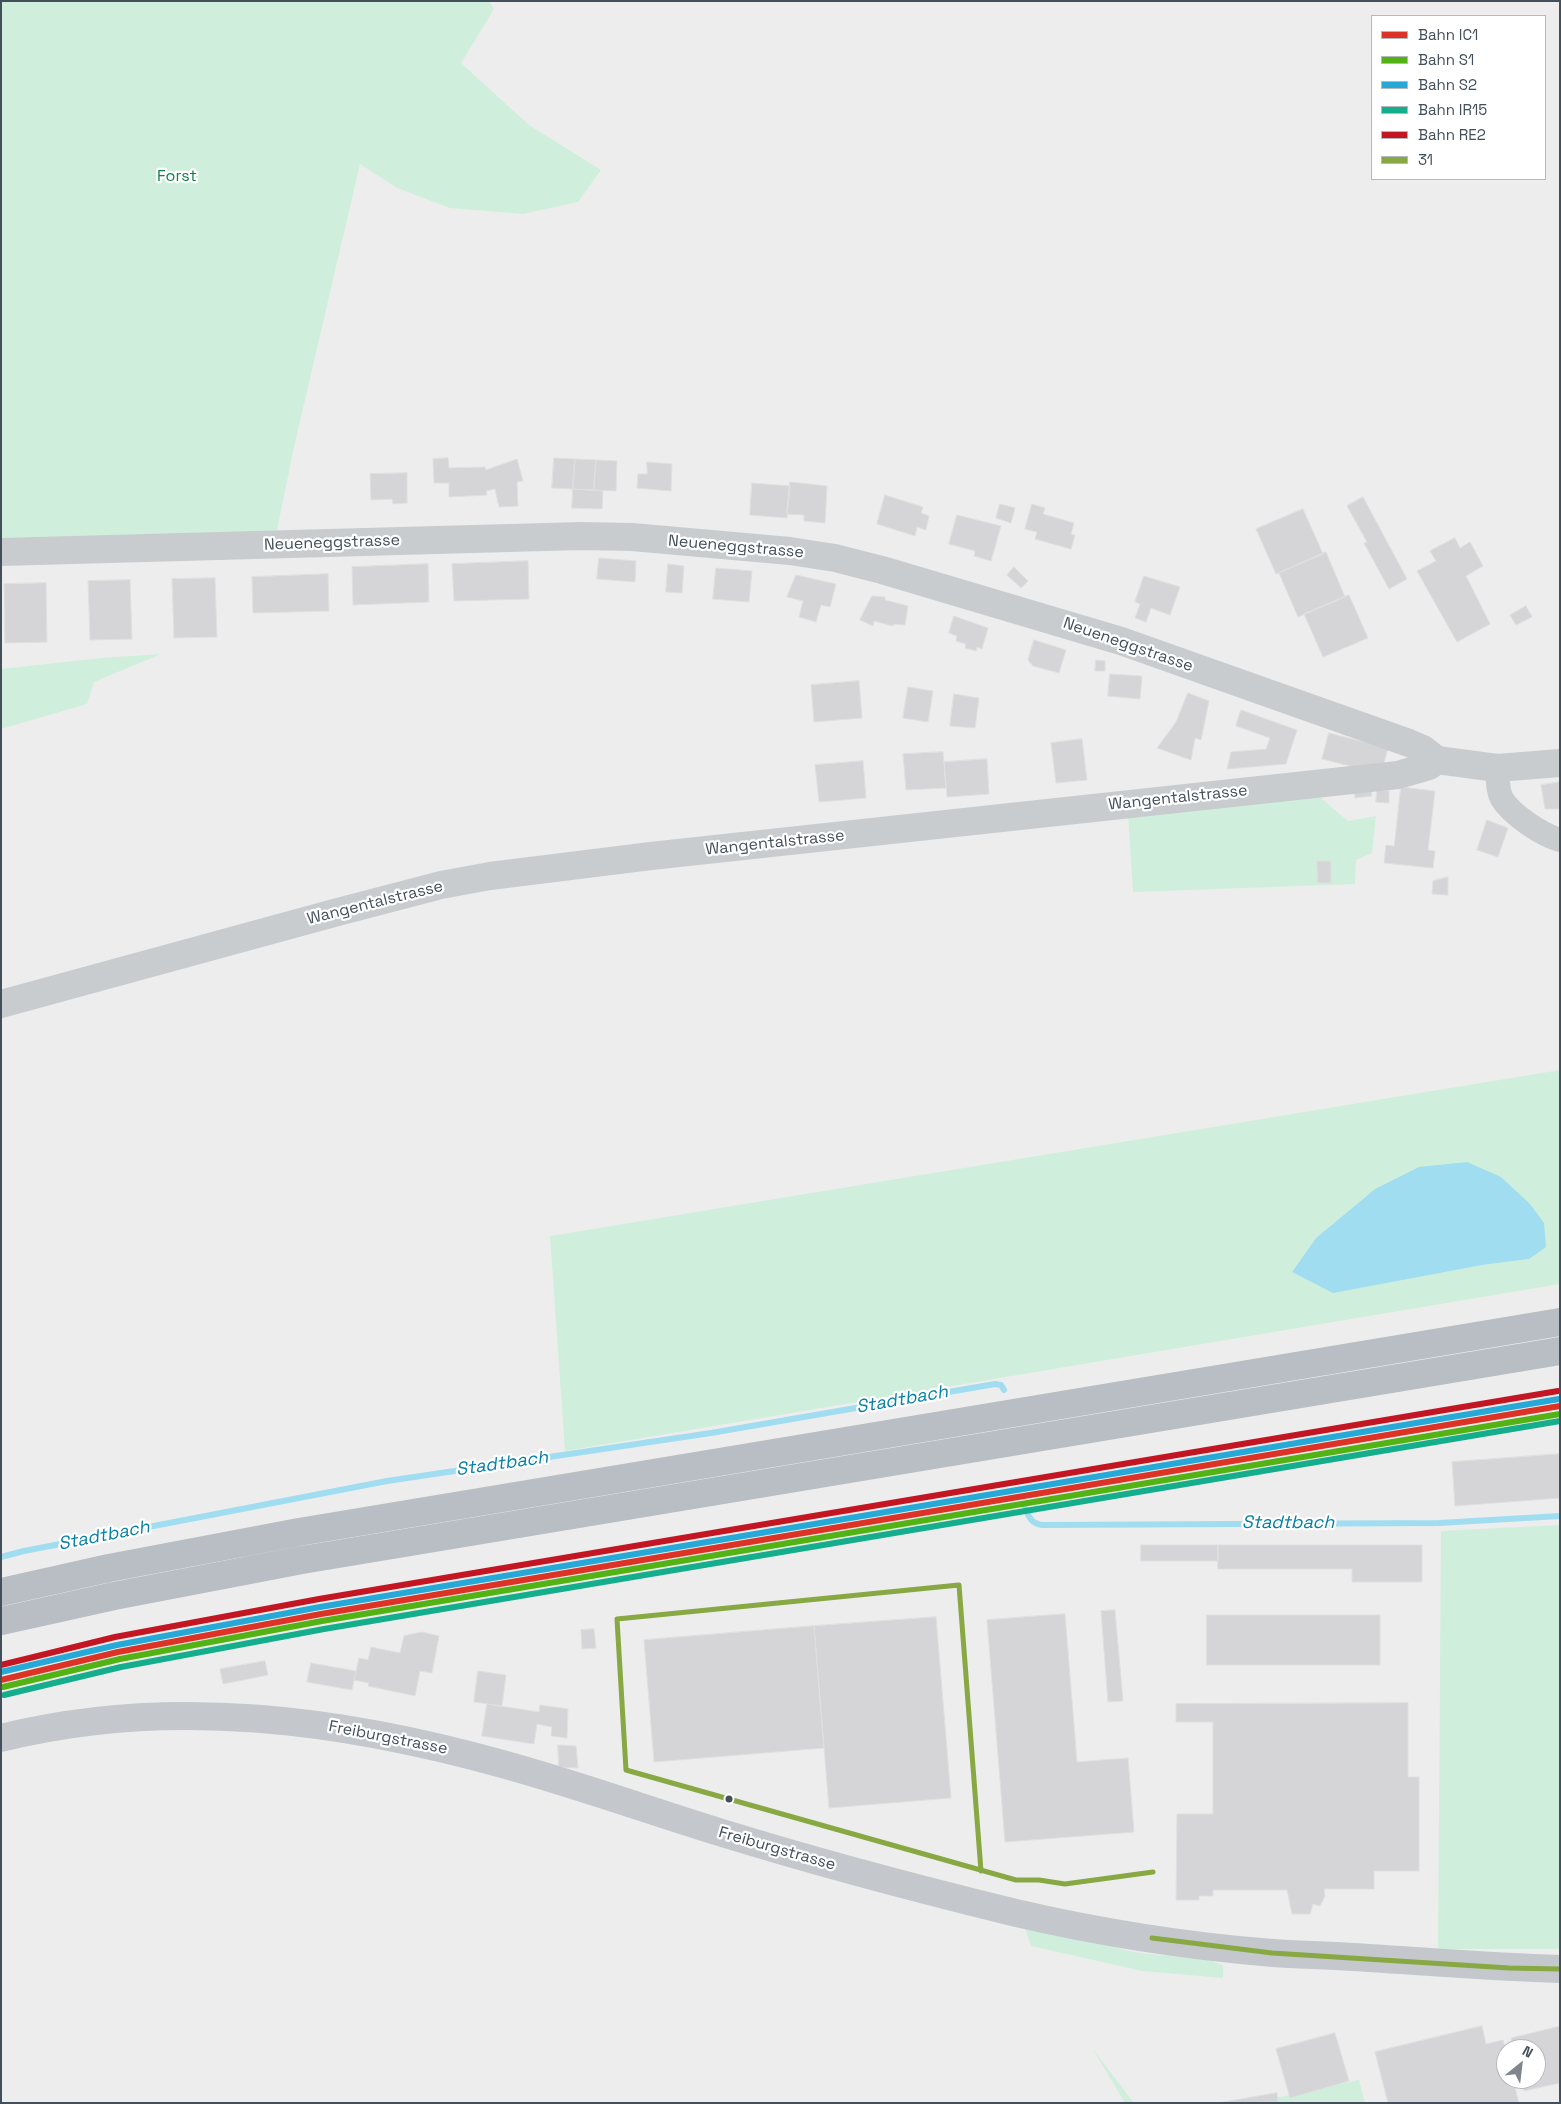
<!DOCTYPE html>
<style>
body{margin:0}
#map{position:relative;width:1561px;height:2104px;overflow:hidden;background:#eeeded;font-family:"Space Grotesk",sans-serif}
canvas{display:block}
.frame{position:absolute;inset:0;border:2px solid #434f5a;pointer-events:none}
.legend{position:absolute;left:1371px;top:15px;width:175px;height:165px;box-sizing:border-box;background:#fff;border:1px solid #b4b9bd;margin:0;padding:6px 9px;list-style:none;font-size:15px;color:#434f5a}
.legend li{display:flex;align-items:center;gap:10px;height:25px}
.legend b{width:25px;border:1px solid #b4b9bd}
.north{position:absolute;left:1496px;top:2039px;width:50px;height:50px;box-sizing:border-box;background:#fff;border:1px solid #b4b9bd;border-radius:50%;rotate:29deg;font-size:14px;font-weight:700;line-height:20px;text-align:center;color:#434f5a}
.north::after{content:'';display:block;margin:auto;width:18px;height:22px;background:#7f868d;clip-path:polygon(50% 0,100% 100%,50% 72%,0 100%)}
</style>
<div id="map">
<canvas width="1561" height="2104"></canvas>
<div class="frame"></div>
<ul class="legend">
<li><b style="height:6px;background:#dd3327"></b>Bahn IC1</li>
<li><b style="height:6px;background:#53b314"></b>Bahn S1</li>
<li><b style="height:6px;background:#26a9d7"></b>Bahn S2</li>
<li><b style="height:6px;background:#15ae8d"></b>Bahn IR15</li>
<li><b style="height:6px;background:#c31622"></b>Bahn RE2</li>
<li><b style="height:6px;background:#88a843"></b>31</li>
</ul>
<div class="north">N</div>
</div>
<script>
const ctx = document.querySelector('canvas').getContext('2d');
ctx.lineJoin = 'round';
function paint(path, color) { ctx.fillStyle = color; ctx.fill(path, 'evenodd'); }
function trace(path, color, width, dash) { ctx.strokeStyle = color; ctx.lineWidth = width; ctx.lineCap = dash ? 'butt' : 'round'; ctx.setLineDash(dash || []); ctx.stroke(path); }
function drawText(font, color, halo, rows, align = 'center') {
  ctx.font = font + ' "Space Grotesk",sans-serif'; ctx.lineWidth = 4.5; ctx.setLineDash([]); ctx.textBaseline = 'middle'; ctx.strokeStyle = halo; ctx.fillStyle = color; for (const [text, x, y, turn = 0] of rows) {
    ctx.save(); ctx.translate(x, y); ctx.rotate((+turn || 0) * Math.PI / 180); ctx.textAlign = isNaN(turn) ? turn : align; if (halo) ctx.strokeText(text, 0, 0); ctx.fillText(text, 0, 0); ctx.restore();
  }
}
paint(new Path2D(`
 M 1,1 L 489,1 L 494,9 L 461,63 L 529,125 L 601,170 L 578,202 L 523,214 L 450,208 L 397,188 L 360,164 L 294,447 L 276,535 L 1,545 Z
 M 161,654 L 94,682 L 87,704 L 1,729 L 1,669 L 101,658 Z
 M 1315,793 L 1348,821 L 1376,816 L 1372,853 L 1356,860 L 1355,884 L 1133,892 L 1128,814 Z
 M 1560,1070 L 1560,1284 L 565,1451 L 550,1236 ZM 1375,1189 L 1529,1259 L 1482,1265 L 1292,1272 L 1316,1238 Z
 M 1560,1525 L 1560,1949 L 1438,1949 L 1441,1531 Z
 M 1025,1928 L 1140,1953 L 1210,1960 L 1223,1966 L 1223,1978 L 1142,1971 L 1031,1946 Z
 M 1092,2048 L 1134,2103 L 1125,2103 Z
 M 1359,2080 L 1365,2103 L 1252,2103 Z`), '#cfefdc');
paint(new Path2D(`
 M 1467,1162 L 1501,1177 L 1530,1204 L 1544,1223 L 1546,1247 L 1529,1259 L 1482,1265 L 1333,1293 L 1292,1272 L 1316,1238 L 1375,1189 L 1419,1167 Z`), '#a1ddf0');
trace(new Path2D(`
 M 1025,1508 C 1029,1517 1031,1523 1042,1525 L 1439,1523 L 1560,1516
 M 1,1557 L 24,1551 L 387,1481 L 711,1433 L 995,1384 L 1001,1385 L 1004,1390`), '#a1ddf0', 6);
const building = new Path2D(`
 M 448,458 L 449,468 L 485,467 L 486,470 L 517,459 L 523,481 L 517,482 L 518,506 L 499,507 L 495,489 L 486,491 L 487,495 L 449,497 L 449,483 L 434,483 L 433,459 Z
 M 554,458 L 575,459 L 573,489 L 552,488 Z
 M 575,459 L 596,460 L 594,490 L 573,489 Z
 M 596,460 L 617,461 L 616,491 L 594,490 Z
 M 647,462 L 672,464 L 671,491 L 637,488 L 638,474 L 647,474 Z
 M 407,473 L 407,503 L 393,504 L 392,499 L 371,500 L 370,474 Z
 M 790,482 L 827,486 L 825,523 L 804,521 L 804,515 L 787,514 Z
 M 752,483 L 790,486 L 787,518 L 750,515 Z
 M 573,489 L 603,491 L 602,509 L 572,508 Z
 M 885,495 L 923,507 L 921,513 L 929,516 L 926,530 L 917,527 L 915,536 L 877,524 Z
 M 1363,497 L 1407,579 L 1389,589 L 1364,543 L 1367,542 L 1347,506 Z
 M 1000,504 L 1015,508 L 1011,523 L 996,518 Z
 M 1032,504 L 1045,508 L 1043,514 L 1074,523 L 1071,534 L 1075,535 L 1071,549 L 1035,539 L 1037,532 L 1025,529 Z
 M 1303,509 L 1323,554 L 1276,574 L 1256,529 Z
 M 957,515 L 1001,526 L 991,561 L 974,556 L 975,551 L 949,544 Z
 M 1455,538 L 1460,548 L 1470,542 L 1483,566 L 1466,576 L 1490,624 L 1457,642 L 1417,571 L 1436,561 L 1430,551 Z
 M 1326,552 L 1345,597 L 1298,617 L 1279,573 Z
 M 599,558 L 636,561 L 635,582 L 597,579 Z
 M 528,561 L 529,599 L 454,601 L 452,564 Z
 M 428,564 L 429,602 L 353,605 L 352,567 Z
 M 668,564 L 684,566 L 682,593 L 666,592 Z
 M 1014,567 L 1028,581 L 1021,588 L 1007,575 Z
 M 716,568 L 752,571 L 749,602 L 713,599 Z
 M 328,574 L 329,611 L 253,613 L 252,577 Z
 M 796,575 L 836,584 L 830,607 L 821,605 L 816,622 L 799,617 L 803,601 L 787,597 Z
 M 1144,576 L 1180,587 L 1170,615 L 1151,608 L 1146,622 L 1135,618 L 1140,604 L 1135,602 Z
 M 215,578 L 217,637 L 174,638 L 172,579 Z
 M 130,580 L 132,639 L 90,640 L 88,581 Z
 M 46,583 L 47,642 L 5,643 L 4,584 Z
 M 1349,595 L 1368,638 L 1323,657 L 1304,614 Z
 M 872,596 L 885,597 L 885,600 L 908,606 L 905,625 L 894,624 L 893,626 L 874,621 L 873,626 L 860,620 Z
 M 1526,606 L 1532,617 L 1516,625 L 1510,615 Z
 M 954,616 L 988,628 L 982,649 L 977,647 L 976,651 L 965,648 L 966,644 L 956,641 L 957,636 L 949,633 Z
 M 1034,640 L 1066,650 L 1059,673 L 1033,666 L 1028,660 Z
 M 1096,660 L 1105,661 L 1105,671 L 1095,671 Z
 M 1110,674 L 1142,676 L 1140,699 L 1108,696 Z
 M 859,681 L 862,718 L 814,722 L 811,685 Z
 M 908,687 L 933,691 L 928,722 L 903,718 Z
 M 1188,693 L 1209,701 L 1201,740 L 1195,738 L 1191,760 L 1157,748 L 1176,722 Z
 M 954,694 L 979,698 L 975,728 L 950,726 Z
 M 1241,710 L 1297,730 L 1286,764 L 1227,769 L 1231,752 L 1266,749 L 1270,738 L 1236,726 Z
 M 1329,733 L 1388,748 L 1382,770 L 1359,765 L 1358,768 L 1322,759 Z
 M 1082,739 L 1087,780 L 1056,783 L 1051,743 Z
 M 943,752 L 946,788 L 906,790 L 903,754 Z
 M 987,759 L 989,794 L 947,797 L 944,762 Z
 M 863,761 L 866,798 L 819,802 L 815,765 Z
 M 1560,782 L 1560,809 L 1545,809 L 1541,785 Z
 M 1401,787 L 1435,791 L 1428,850 L 1435,851 L 1433,868 L 1384,863 L 1386,845 L 1394,846 Z
 M 1371,788 L 1372,796 L 1355,798 L 1354,789 Z
 M 1377,790 L 1389,791 L 1389,803 L 1376,802 Z
 M 1487,820 L 1508,828 L 1498,857 L 1477,850 Z
 M 1317,861 L 1331,861 L 1331,883 L 1318,883 Z
 M 1448,877 L 1448,895 L 1432,894 L 1433,881 Z
 M 1560,1454 L 1560,1498 L 1455,1506 L 1452,1462 Z
 M 1141,1545 L 1218,1545 L 1218,1561 L 1141,1561 Z
 M 1218,1545 L 1422,1545 L 1422,1582 L 1352,1582 L 1352,1569 L 1218,1569 Z
 M 1115,1610 L 1123,1701 L 1108,1702 L 1101,1611 Z
 M 1065,1614 L 1077,1762 L 1128,1758 L 1134,1832 L 1005,1842 L 987,1620 Z
 M 1207,1615 L 1380,1615 L 1380,1665 L 1207,1665 Z
 M 936,1617 L 951,1798 L 829,1808 L 814,1626 Z
 M 814,1626 L 824,1748 L 654,1762 L 644,1640 Z
 M 594,1629 L 596,1648 L 582,1649 L 581,1630 Z
 M 422,1632 L 439,1636 L 432,1673 L 420,1671 L 415,1696 L 368,1686 L 369,1683 L 354,1680 L 359,1658 L 368,1660 L 371,1647 L 400,1653 L 404,1636 Z
 M 265,1661 L 268,1675 L 223,1684 L 220,1669 Z
 M 311,1663 L 356,1671 L 352,1690 L 307,1682 Z
 M 478,1671 L 506,1675 L 502,1706 L 474,1702 Z
 M 1408,1703 L 1408,1777 L 1419,1777 L 1419,1871 L 1374,1871 L 1374,1889 L 1324,1889 L 1325,1896 L 1320,1906 L 1313,1904 L 1310,1914 L 1292,1914 L 1287,1890 L 1213,1890 L 1213,1896 L 1199,1896 L 1199,1900 L 1176,1900 L 1177,1814 L 1213,1814 L 1213,1722 L 1176,1722 L 1176,1704 Z
 M 487,1704 L 539,1712 L 540,1705 L 568,1709 L 567,1738 L 551,1736 L 552,1727 L 537,1724 L 534,1744 L 482,1736 Z
 M 558,1745 L 576,1746 L 578,1768 L 559,1767 Z
 M 1482,2026 L 1486,2044 L 1503,2040 L 1505,2048 L 1513,2046 L 1511,2038 L 1560,2026 L 1560,2083 L 1524,2091 L 1523,2087 L 1515,2088 L 1519,2103 L 1388,2103 L 1375,2052 ZM 1506,2049 L 1536,2049 L 1536,2079 L 1506,2079 Z
 M 1335,2033 L 1349,2081 L 1290,2098 L 1276,2049 Z
 M 1277,2093 L 1278,2102 L 1218,2103 Z`);
paint(building, '#d5d5d7');
trace(building, '#dfdfe0', 1);
trace(new Path2D(`
 M 1497,768 C 1498,778 1497,790 1502,799 C 1512,815 1542,835 1560,840`), '#c9ccce', 24);
trace(new Path2D(`
 M 1,552 L 582,536 L 632,537 L 790,551 L 835,558 L 882,570 L 1121,641 L 1409,743 L 1423,749 L 1437,760
 M 1,1004 L 334,913 L 441,885 L 490,876 L 651,856 L 1398,775 L 1429,766 L 1437,760 L 1497,768 L 1560,763`), '#c9ccce', 28);
trace(new Path2D(`
 M 1,1738 C 169,1696 342,1719 506,1765 C 578,1785 648,1810 719,1832 C 816,1862 914,1888 1012,1912 C 1097,1932 1185,1946 1273,1953 C 1299,1955 1326,1955 1352,1957 C 1422,1961 1490,1967 1560,1969`), '#c4c8cc', 28);
trace(new Path2D(`
 M 1,1592 L 109,1568 L 299,1532 L 1560,1322
 M 1,1621 L 114,1596 L 302,1560 L 1560,1351`), '#b8bec4', 28);
trace(new Path2D(`
 M 959,1585 L 981,1871
 M 617,1619 L 959,1585
 M 617,1619 L 626,1770
 M 626,1770 L 1016,1880 L 1039,1880 L 1065,1884 L 1153,1872
 M 1152,1938 L 1272,1953 L 1509,1968 L 1560,1969`), '#88a843', 5);
trace(new Path2D(`
 M 1,1680 L 118,1652 L 321,1614 L 1560,1406`), '#dd3327', 6);
trace(new Path2D(`
 M 3,1687 L 120,1659 L 322,1621 L 1560,1414`), '#53b314', 6);
trace(new Path2D(`
 M 1,1672 L 117,1645 L 320,1607 L 1559,1399`), '#26a9d7', 6);
trace(new Path2D(`
 M 4,1695 L 121,1667 L 324,1629 L 1560,1421`), '#15ae8d', 6);
trace(new Path2D(`
 M 1,1665 L 115,1637 L 319,1599 L 1558,1391`), '#c31622', 6);
for (const [x, y, r, color] of [
 [729,1799,4.5,"#434f5a"]
]) { const dot = new Path2D(); dot.arc(x, y, r, 0, 2 * Math.PI); ctx.fillStyle = color; ctx.fill(dot); trace(dot, '#fff', 2); }
drawText('16px', '#107f4b', '#fff', [
 ["Forst",177,177]
]);
drawText('16px', '#434f5a', '#fff', [
 ["Neueneggstrasse",332,543,-2],
 ["Neueneggstrasse",736,547,5],
 ["Neueneggstrasse",1128,645,19],
 ["Wangentalstrasse",1178,798,-6],
 ["Wangentalstrasse",775,843,-6],
 ["Wangentalstrasse",375,903,-14],
 ["Freiburgstrasse",388,1738,11],
 ["Freiburgstrasse",777,1849,16]
]);
drawText('italic 18px', '#047fa5', '#fff', [
 ["Stadtbach",902,1400,-10],
 ["Stadtbach",502,1464,-8],
 ["Stadtbach",1288,1523],
 ["Stadtbach",104,1536,-11]
]);
</script>
